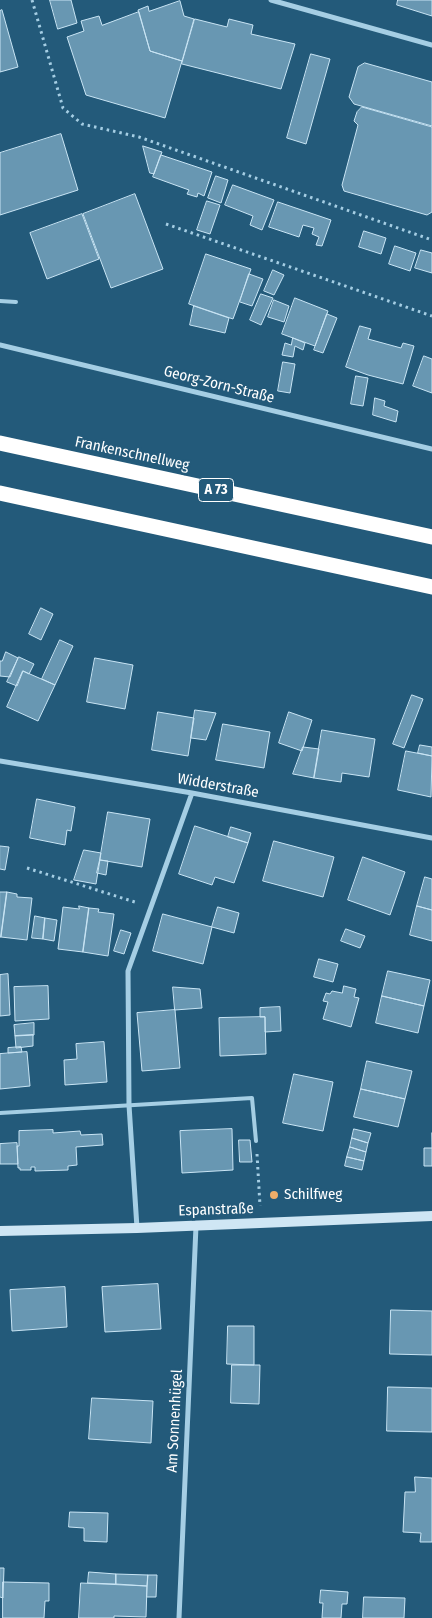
<!DOCTYPE html>
<meta charset="utf-8">
<style>
body{margin:0}
canvas{display:block;background:#235a7a}
</style>
<canvas width="432" height="1618"></canvas>
<script>
const ctx = document.querySelector('canvas').getContext('2d');
ctx.lineJoin = 'round';
function paint(path, color) { ctx.fillStyle = color; ctx.fill(path, 'evenodd'); }
function trace(path, color, width, dash) { ctx.strokeStyle = color; ctx.lineWidth = width; ctx.lineCap = dash ? 'butt' : 'round'; ctx.setLineDash(dash || []); ctx.stroke(path); }
function drawText(font, color, halo, rows, align = 'center') {
  ctx.font = font + ' "Fira Sans Condensed",sans-serif'; ctx.lineWidth = 5; ctx.setLineDash([]); ctx.textBaseline = 'middle'; ctx.strokeStyle = halo; ctx.fillStyle = color; for (const [text, x, y, turn = 0] of rows) {
    ctx.save(); ctx.translate(x, y); ctx.rotate((+turn || 0) * Math.PI / 180); ctx.textAlign = isNaN(turn) ? turn : align; if (halo) ctx.strokeText(text, 0, 0); ctx.fillText(text, 0, 0); ctx.restore();
  }
}
const building = new Path2D(`
 M 50,0 L 71,0 L 77,23 L 58,29 Z
 M 398,0 L 432,0 L 432,16 L 397,5 Z
 M 180,1 L 184,16 L 194,19 L 182,61 L 150,51 L 138,10 L 148,6 L 149,11 Z
 M 2,10 L 18,67 L 0,72 L 0,11 Z
 M 139,12 L 150,51 L 182,61 L 165,118 L 86,95 L 67,37 L 84,31 L 81,21 L 99,16 L 102,25 Z
 M 195,19 L 227,27 L 229,19 L 253,25 L 251,34 L 295,44 L 281,89 L 182,64 Z
 M 311,54 L 330,59 L 306,144 L 287,138 Z
 M 365,63 L 432,82 L 432,126 L 354,104 L 349,97 L 358,67 Z
 M 362,107 L 432,127 L 432,212 L 427,215 L 344,191 L 342,185 L 358,125 L 354,121 L 357,112 Z
 M 61,134 L 78,190 L 0,215 L 0,153 Z
 M 143,146 L 162,152 L 154,174 L 150,173 Z
 M 161,155 L 212,172 L 204,196 L 198,193 L 197,197 L 187,194 L 189,190 L 153,177 Z
 M 216,176 L 228,180 L 221,203 L 208,198 Z
 M 233,185 L 274,200 L 262,230 L 250,225 L 253,216 L 225,205 Z
 M 135,194 L 163,269 L 111,288 L 83,214 Z
 M 207,201 L 220,205 L 210,234 L 197,230 Z
 M 278,202 L 331,220 L 322,246 L 316,245 L 319,237 L 312,234 L 314,228 L 303,225 L 299,237 L 269,227 Z
 M 82,214 L 99,259 L 47,279 L 30,233 Z
 M 364,231 L 386,238 L 381,254 L 359,247 Z
 M 395,246 L 416,253 L 410,271 L 389,264 Z
 M 421,250 L 432,253 L 432,273 L 415,268 Z
 M 206,254 L 251,269 L 233,319 L 189,304 Z
 M 273,270 L 284,275 L 274,295 L 264,291 Z
 M 249,274 L 263,279 L 252,306 L 240,302 Z
 M 261,294 L 273,298 L 261,325 L 250,320 Z
 M 295,298 L 328,311 L 315,346 L 282,334 Z
 M 274,300 L 289,306 L 284,322 L 268,317 Z
 M 194,306 L 229,318 L 225,333 L 190,325 Z
 M 327,314 L 337,318 L 323,353 L 314,350 Z
 M 360,326 L 371,329 L 368,339 L 401,348 L 403,343 L 414,346 L 403,384 L 368,375 L 346,367 Z
 M 293,338 L 305,343 L 303,350 L 295,346 L 293,357 L 282,355 L 285,343 L 291,345 Z
 M 424,356 L 432,359 L 432,393 L 413,386 Z
 M 283,362 L 295,364 L 290,393 L 278,391 Z
 M 356,376 L 368,378 L 363,406 L 351,404 Z
 M 375,398 L 385,401 L 384,406 L 398,411 L 396,422 L 373,415 Z
 M 41,608 L 53,614 L 41,640 L 29,634 Z
 M 60,640 L 73,646 L 55,685 L 42,679 Z
 M 6,652 L 18,658 L 10,677 L 0,676 L 0,661 L 2,661 Z
 M 19,657 L 34,664 L 29,674 L 23,671 L 17,686 L 7,682 Z
 M 95,658 L 133,665 L 125,709 L 87,702 Z
 M 23,671 L 55,685 L 38,721 L 7,707 Z
 M 412,695 L 423,699 L 404,748 L 393,744 Z
 M 195,710 L 216,713 L 206,740 L 191,738 Z
 M 158,712 L 194,718 L 188,756 L 152,750 Z
 M 289,712 L 312,720 L 302,751 L 279,743 Z
 M 223,724 L 270,732 L 264,768 L 216,760 Z
 M 322,730 L 375,739 L 369,777 L 342,773 L 341,782 L 314,778 Z
 M 420,745 L 432,747 L 432,756 L 418,753 Z
 M 303,747 L 319,749 L 314,778 L 293,774 Z
 M 406,751 L 432,756 L 431,797 L 398,790 Z
 M 37,799 L 75,807 L 71,831 L 67,830 L 65,845 L 30,838 Z
 M 108,812 L 150,819 L 142,867 L 100,860 Z
 M 195,826 L 248,843 L 234,883 L 215,877 L 212,885 L 179,874 Z
 M 231,827 L 251,833 L 248,843 L 228,837 Z
 M 274,841 L 334,857 L 323,897 L 263,881 Z
 M 0,846 L 9,847 L 5,870 L 0,869 Z
 M 84,850 L 101,853 L 96,884 L 74,880 Z
 M 363,857 L 405,872 L 390,915 L 348,900 Z
 M 100,860 L 108,861 L 106,875 L 97,873 Z
 M 425,877 L 432,879 L 432,910 L 417,906 Z
 M 0,892 L 7,892 L 1,937 L 0,937 Z
 M 7,892 L 17,894 L 17,897 L 32,898 L 27,940 L 1,937 Z
 M 79,906 L 89,908 L 83,952 L 58,949 L 63,907 L 79,909 Z
 M 417,906 L 432,910 L 432,941 L 410,935 Z
 M 218,907 L 239,913 L 234,933 L 212,927 Z
 M 89,908 L 99,909 L 98,912 L 114,914 L 108,956 L 83,952 Z
 M 163,914 L 212,927 L 203,964 L 153,951 Z
 M 35,916 L 45,918 L 43,939 L 32,938 Z
 M 45,918 L 57,920 L 54,941 L 43,939 Z
 M 346,929 L 365,936 L 360,948 L 341,941 Z
 M 121,930 L 131,933 L 124,954 L 114,951 Z
 M 319,959 L 338,964 L 333,982 L 314,977 Z
 M 388,971 L 430,980 L 424,1006 L 382,996 Z
 M 8,974 L 10,1015 L 0,1016 L 0,975 Z
 M 48,986 L 49,1019 L 15,1021 L 14,987 Z
 M 344,986 L 356,989 L 354,997 L 359,998 L 351,1027 L 323,1019 L 328,1002 L 323,1001 L 326,993 L 330,994 L 332,991 L 342,993 Z
 M 173,987 L 200,989 L 202,1008 L 175,1010 Z
 M 382,996 L 424,1006 L 418,1033 L 376,1023 Z
 M 280,1007 L 281,1031 L 265,1032 L 265,1017 L 260,1017 L 260,1008 Z
 M 175,1010 L 180,1068 L 142,1071 L 137,1013 Z
 M 265,1017 L 266,1054 L 220,1056 L 219,1018 Z
 M 34,1023 L 34,1035 L 15,1036 L 14,1025 Z
 M 33,1035 L 33,1046 L 16,1048 L 15,1036 Z
 M 104,1042 L 107,1082 L 65,1085 L 64,1060 L 77,1059 L 76,1044 Z
 M 21,1047 L 22,1052 L 8,1053 L 8,1048 Z
 M 27,1052 L 30,1086 L 0,1089 L 0,1054 Z
 M 367,1061 L 412,1071 L 405,1099 L 361,1089 Z
 M 294,1074 L 333,1082 L 323,1131 L 283,1123 Z
 M 361,1089 L 405,1099 L 398,1127 L 354,1117 Z
 M 232,1129 L 233,1170 L 182,1173 L 180,1131 Z
 M 354,1129 L 371,1133 L 368,1143 L 352,1138 Z
 M 53,1130 L 53,1133 L 80,1131 L 81,1135 L 102,1134 L 103,1145 L 76,1147 L 77,1165 L 68,1166 L 68,1170 L 35,1171 L 35,1167 L 31,1167 L 31,1170 L 20,1170 L 20,1168 L 18,1168 L 17,1146 L 19,1146 L 19,1131 Z
 M 432,1133 L 432,1166 L 424,1166 L 424,1148 L 432,1148 Z
 M 352,1138 L 368,1143 L 366,1152 L 350,1147 Z
 M 239,1140 L 250,1140 L 252,1162 L 240,1162 Z
 M 17,1143 L 18,1164 L 0,1164 L 0,1144 Z
 M 350,1147 L 366,1152 L 364,1161 L 347,1157 Z
 M 347,1157 L 364,1161 L 362,1170 L 345,1166 Z
 M 158,1284 L 161,1329 L 105,1332 L 102,1287 Z
 M 65,1287 L 67,1327 L 12,1331 L 10,1290 Z
 M 391,1310 L 432,1311 L 432,1355 L 390,1354 Z
 M 228,1326 L 254,1326 L 254,1365 L 227,1364 Z
 M 232,1365 L 260,1365 L 259,1404 L 231,1403 Z
 M 388,1387 L 432,1388 L 432,1432 L 387,1431 Z
 M 92,1398 L 153,1401 L 151,1443 L 89,1439 Z
 M 415,1477 L 432,1478 L 432,1542 L 420,1542 L 421,1533 L 403,1532 L 405,1492 L 415,1492 Z
 M 70,1512 L 108,1513 L 107,1542 L 84,1541 L 84,1528 L 69,1527 Z
 M 0,1568 L 4,1568 L 3,1598 L 0,1597 Z
 M 89,1572 L 116,1574 L 116,1584 L 88,1583 Z
 M 116,1574 L 148,1575 L 147,1586 L 116,1584 Z
 M 148,1575 L 157,1575 L 156,1597 L 147,1597 Z
 M 3,1582 L 49,1583 L 49,1601 L 45,1601 L 44,1618 L 3,1618 Z
 M 81,1583 L 147,1586 L 146,1617 L 114,1616 L 114,1618 L 79,1618 Z
 M 321,1590 L 348,1592 L 347,1604 L 342,1604 L 341,1618 L 322,1618 L 323,1603 L 320,1603 Z
 M 364,1597 L 405,1598 L 404,1618 L 363,1618 Z`);
paint(building, '#6897b2');
trace(building, '#c8e4f4', 1);
trace(new Path2D(`
 M 32,0 L 63,108 L 82,124 L 139,137 L 432,240
 M 166,224 L 432,316
 M 27,868 L 138,903
 M 257,1154 L 260,1206`), '#a5cee4', 3, [2.5, 4]);
trace(new Path2D(`
 M 0,301 L 16,302
 M 0,1113 L 252,1098 L 256,1141`), '#a5cee4', 4);
trace(new Path2D(`
 M 271,0 L 432,45
 M 0,345 L 432,449
 M 0,761 L 192,793 L 432,838
 M 137,1228 L 129,1105 L 128,971 L 192,793
 M 179,1618 L 196,1226`), '#a5cee4', 5);
trace(new Path2D(`
 M 0,1231 L 137,1228 L 432,1216`), '#cfe6f4', 10);
trace(new Path2D(`
 M 0,443 L 432,537
 M 0,493 L 432,587`), '#fff', 15);
for (const [x, y, r, color] of [
 [274,1195,5,"#efae69"]
]) { const dot = new Path2D(); dot.arc(x, y, r, 0, 2 * Math.PI); ctx.fillStyle = color; ctx.fill(dot); trace(dot, '#235a7a', 2); }
for (const [x, y, w] of [
 [216,490,35]
]) { const box = new Path2D(); box.roundRect(x - w / 2, y - 11.5, w, 23, 4); ctx.fillStyle = '#235a7a'; ctx.fill(box); trace(box, '#fff', 1); }
drawText('bold 14px', '#fff', null, [
 ["A 73",216,490]
]);
drawText('15px', '#fff', '#235a7a', [
 ["Georg-Zorn-Straße",219,385,14],
 ["Frankenschnellweg",132,454,12],
 ["Widderstraße",218,786,10],
 ["Espanstraße",216,1210,-2],
 ["Am Sonnenhügel",175,1421,-87]
]);
drawText('15px', '#fff', '#235a7a', [
 ["Schilfweg",284,1195]
], 'left');
</script>
